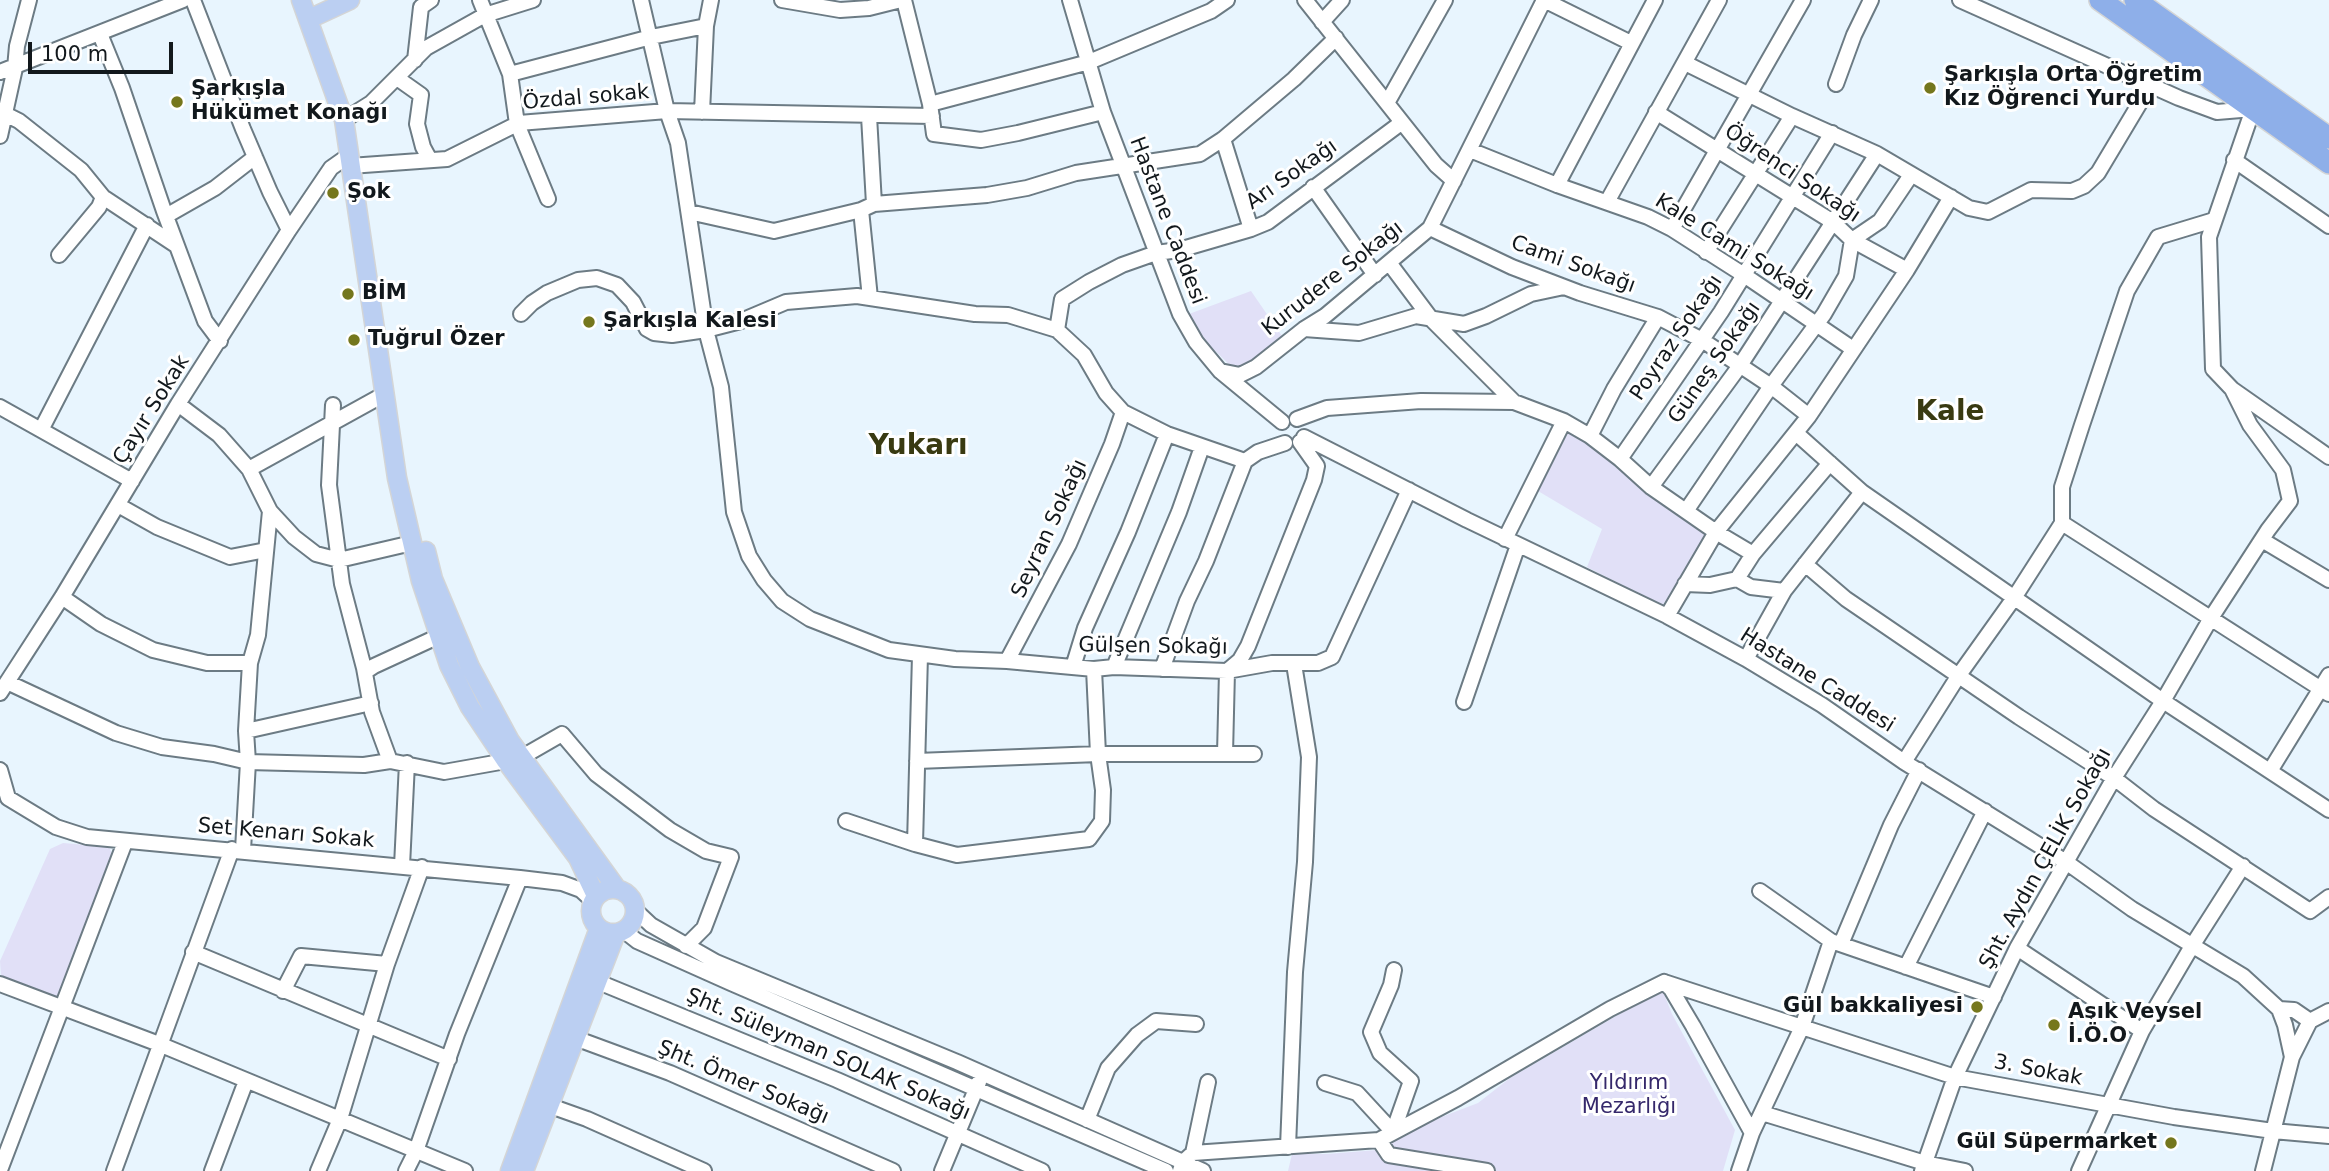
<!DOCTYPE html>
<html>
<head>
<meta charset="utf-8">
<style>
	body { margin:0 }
	#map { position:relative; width:2329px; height:1171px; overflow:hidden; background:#e8f5fe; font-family:"DejaVu Sans",sans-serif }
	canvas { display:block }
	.scale { position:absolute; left:28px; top:42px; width:145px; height:32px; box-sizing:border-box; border:4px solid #12181c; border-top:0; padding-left:9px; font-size:21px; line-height:24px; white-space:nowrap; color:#12181c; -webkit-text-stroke:5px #fff; paint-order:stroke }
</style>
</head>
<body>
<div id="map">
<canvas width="2329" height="1171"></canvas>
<div class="scale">100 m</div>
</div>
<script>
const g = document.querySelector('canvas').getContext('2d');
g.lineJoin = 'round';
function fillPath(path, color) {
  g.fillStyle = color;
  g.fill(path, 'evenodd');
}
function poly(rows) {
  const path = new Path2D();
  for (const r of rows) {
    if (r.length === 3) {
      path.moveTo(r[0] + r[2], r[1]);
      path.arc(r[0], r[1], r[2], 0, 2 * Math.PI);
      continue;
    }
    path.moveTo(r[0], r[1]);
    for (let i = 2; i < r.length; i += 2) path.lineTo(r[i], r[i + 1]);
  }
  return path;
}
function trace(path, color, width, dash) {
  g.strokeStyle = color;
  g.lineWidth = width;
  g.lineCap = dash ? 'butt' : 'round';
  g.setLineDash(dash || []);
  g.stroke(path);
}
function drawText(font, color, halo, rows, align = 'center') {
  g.font = font + ' "DejaVu Sans",sans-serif';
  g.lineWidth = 6;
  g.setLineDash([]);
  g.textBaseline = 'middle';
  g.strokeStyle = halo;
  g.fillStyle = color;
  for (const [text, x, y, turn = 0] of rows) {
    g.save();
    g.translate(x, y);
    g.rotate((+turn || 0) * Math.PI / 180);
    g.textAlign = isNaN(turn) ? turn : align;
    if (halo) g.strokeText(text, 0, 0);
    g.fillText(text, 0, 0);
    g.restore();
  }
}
fillPath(poly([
	[1251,291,1282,336,1240,375,1201,337,1189,314],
	[1568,433,1581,437,1614,458,1634,482,1707,535,1662,606,1587,567,1602,529,1538,491],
	[63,843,109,847,114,858,61,995,55,998,1,976,0,961,50,849],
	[1662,989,1672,1014,1735,1130,1723,1171,1288,1171,1292,1154,1327,1154,1377,1150,1423,1124,1478,1103,1510,1078]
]), '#e1e0f7');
const minor = poly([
	[193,0,243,129,270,192,289,230],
	[480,0,510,74,651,37,706,26,711,0],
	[641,0,667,111,678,143,706,330,721,387,734,512,749,556,764,580,782,601,810,619,889,650,955,659,1007,661,1094,669,1114,667,1227,671,1272,663,1318,663,1332,657,1409,490],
	[782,0,840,10,869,8,901,0],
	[904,0,930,104,934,134,981,140,1018,133,1103,112],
	[1070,0,1103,112,1180,314,1196,342,1220,371,1282,422],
	[1305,0,1436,165,1454,181],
	[1544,0,1631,43],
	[1960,0,2179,98,2217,112,2253,109,2209,237,2213,369,2232,389,2329,457],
	[1322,22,1342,0],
	[100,34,122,88,164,211,205,321,220,341],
	[415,60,421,7,431,0],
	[1685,63,1792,116,1877,154,1969,208,1988,212,2031,190,2072,191,2084,186,2098,173,2150,86],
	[0,72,183,0],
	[510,74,517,124,548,199],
	[397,78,421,95,417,124,423,147,430,160],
	[1836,84,1854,35,1871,0],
	[1387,103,1445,0],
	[930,104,1089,62,1211,11,1227,0],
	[702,112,706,26],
	[1656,112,1833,222,1852,240,1907,270],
	[5,114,19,121,81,170,103,197,177,246],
	[344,120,371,103,426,48,485,15,533,0],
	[0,136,15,68,17,46,29,0],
	[1223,139,1251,229],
	[1470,150,1557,185,1648,217,1672,229,1744,275,1853,349],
	[2234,160,2329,226],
	[350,166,447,159,519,123,667,111,932,116],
	[1557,185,1655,0],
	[1313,187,1375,275],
	[1607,202,1719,0],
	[874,204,987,195,1027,188,1076,173,1200,154,1223,139,1294,79,1336,38],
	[861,210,870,298],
	[689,212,774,231,861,210,874,204,869,116],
	[166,216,215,188,255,157],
	[1430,228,1512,267,1580,293,1658,317,1702,340,1771,386,1809,416],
	[1672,229,1803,0],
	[1706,252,1792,116],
	[59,255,99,207,103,197],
	[1390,264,1432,320,1514,402],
	[521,314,532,303,547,293,578,280,597,278,617,285,633,302,647,329,654,333,672,335,706,330,741,321,786,302,857,296,975,314,1008,315,1057,330,1084,355,1106,393,1123,412,1167,434,1245,461],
	[1304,329,1359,333,1416,316,1464,324,1486,316,1531,294,1564,287],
	[1057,330,1062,299,1089,282,1122,265,1156,253,1179,250,1251,229,1268,222,1401,123],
	[1220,371,1240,375,1256,367,1304,329,1325,316,1430,228,1544,0],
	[178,404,219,435,249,469,270,511,258,635,250,663,246,731,248,762,243,850],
	[333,405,329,485,342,584,364,668,372,712,390,761],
	[0,407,132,481],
	[1297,419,1327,408,1421,401,1514,402,1564,421,1590,436,1620,459,1651,487,1716,532,1753,554],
	[41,430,147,225],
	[1796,433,1862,492,2163,701,2329,810],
	[1590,436,1614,389,1658,317],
	[1304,437,1467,520,1667,616,1746,659,1822,705,1904,762,2066,862,2132,909,2243,976,2279,1009,2285,1025,2292,1057,2263,1171],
	[1620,459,1721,312,1832,133],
	[249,469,383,395],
	[1651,487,1739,367,1877,154],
	[118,505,157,527,230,557,266,550],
	[270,511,294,537,316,554,339,560,412,543],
	[1686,511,1771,386,1824,314,1846,276,1852,240,1880,221,1911,175],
	[2062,523,2329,694],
	[1505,539,1564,421],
	[2262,540,2329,580],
	[1805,564,1846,599,2019,717,2114,778,2154,809,2310,911,2329,897],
	[1737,579,1751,587,1784,591],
	[1685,584,1710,585,1737,579,1753,554,1830,463],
	[62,597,101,624,153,650,207,663,250,663],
	[1667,616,1716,532,1809,416,1907,270,1951,197],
	[1746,659,1784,591,1862,492],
	[1007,661,1069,544,1112,444,1123,412],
	[1073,667,1085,628,1128,532,1167,434],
	[1114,667,1179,512,1202,447],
	[1162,669,1187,601,1206,561,1245,461,1258,452,1285,443],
	[365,672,374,666,439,636],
	[7,682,116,733,162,747,214,754,248,762,364,765,390,761,444,772,506,761],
	[0,693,62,597,178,404,289,230,331,168,348,156],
	[1464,702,1518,545],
	[246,731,371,703],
	[1225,754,1227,671,1240,660,1248,646,1314,480,1317,466,1300,442],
	[522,757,562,734,596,774,670,830,706,851,731,857,704,928,686,946],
	[917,761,1098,754,1254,754],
	[1904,762,1959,675,2014,598,2062,523,2062,487,2082,425,2127,291,2158,237,2214,220],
	[0,770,8,798,56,827,87,837,520,878,562,883,581,890,593,901],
	[2270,771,2329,675],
	[846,821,915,844,920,655],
	[915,844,957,855,1089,839,1102,821,1103,790,1098,754,1094,669],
	[402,866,407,763],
	[1760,891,1831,941,1994,997],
	[635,910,651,925,716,962,957,1062,1203,1171],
	[623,930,637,941,731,983,1166,1171],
	[1841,944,1891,825,1919,770],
	[2017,948,2142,1031],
	[193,952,449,1059],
	[1906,967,1985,811],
	[596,981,837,1080,1042,1171],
	[1664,982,1955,1077,2174,1117,2273,1131,2329,1136],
	[0,984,159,1044,465,1171],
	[283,991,301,956,387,964],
	[2279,1009,2294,1010,2310,1021],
	[575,1038,670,1073,893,1171],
	[2292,1057,2310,1021,2329,1011],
	[1325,1083,1357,1093,1393,1132,1411,1081,1380,1053,1371,1032,1391,985,1394,970],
	[542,1103,587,1119,704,1171],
	[1762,1113,1925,1163,1965,1171],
	[1087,1120,1108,1068,1137,1035,1156,1021,1196,1024],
	[1379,1140,1389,1155,1487,1171],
	[1288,1147,1295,972,1305,862,1309,757,1294,664],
	[1193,1153,1208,1082],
	[0,1170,125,842],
	[114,1171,232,849],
	[212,1171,246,1081],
	[318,1171,340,1119,387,964,422,867],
	[406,1171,416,1151,457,1034,520,878],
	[942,1171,979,1082],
	[1180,1171,1183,1162,1193,1153,1379,1140,1458,1098,1610,1009,1664,982,1671,989,1693,1026,1752,1133],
	[1739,1171,1752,1133,1802,1027,1831,941],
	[1922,1171,1955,1077,2017,948,2114,778,2163,701,2211,618,2268,530,2290,501,2283,470,2250,425,2232,389],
	[2079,1171,2142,1031,2192,946,2243,866]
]);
const major = poly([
	[301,0,344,120,397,478,421,581,449,665,470,707,506,761,578,858,596,896],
	[309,19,350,0],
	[426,551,433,579,470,667,510,741,617,889],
	[613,911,22],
	[510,1171,599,928],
	[524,1171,616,933]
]);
const highway = poly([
	[2100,0,2329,163],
	[2135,0,2329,138]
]);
trace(minor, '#6c7b84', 18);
trace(major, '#d4d5d6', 21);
trace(highway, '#d4d5d6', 24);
trace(minor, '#fff', 14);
trace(major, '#bbcff2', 18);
trace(highway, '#8eafe9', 21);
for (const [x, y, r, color] of [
	[1930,88,7,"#75771d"],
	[177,102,7,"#75771d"],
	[333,193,7,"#75771d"],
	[348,294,7,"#75771d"],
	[589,322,7,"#75771d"],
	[354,340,7,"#75771d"],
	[1977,1007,7,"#75771d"],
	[2054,1025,7,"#75771d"],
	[2171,1143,7,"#75771d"]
]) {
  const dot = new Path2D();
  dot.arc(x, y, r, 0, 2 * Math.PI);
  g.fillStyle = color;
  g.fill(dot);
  trace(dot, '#fff', 2.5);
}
drawText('bold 21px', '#12181c', '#fff', [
	["Şarkışla Orta Öğretim",1944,76],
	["Kız Öğrenci Yurdu",1944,100],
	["Şarkışla",191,90],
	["Hükümet Konağı",191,114],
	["Şok",347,193],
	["BİM",362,294],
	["Şarkışla Kalesi",603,322],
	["Tuğrul Özer",368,340],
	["Gül bakkaliyesi",1963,1007,"right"],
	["Aşık Veysel",2068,1013],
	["İ.Ö.O",2068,1037],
	["Gül Süpermarket",2157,1143,"right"]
], 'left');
drawText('21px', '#12181c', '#fff', [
	["Özdal sokak",586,98,-5],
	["Öğrenci Sokağı",1792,174,34],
	["Arı Sokağı",1292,175,-35],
	["Hastane Caddesi",1167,221,69],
	["Kale Cami Sokağı",1734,248,32],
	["Cami Sokağı",1573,265,20],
	["Kurudere Sokağı",1333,279,-38],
	["Poyraz Sokağı",1677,338,-56],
	["Güneş Sokağı",1715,363,-55],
	["Çayır Sokak",152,410,-58],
	["Seyran Sokağı",1050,529,-65],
	["Gülşen Sokağı",1153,647,1],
	["Hastane Caddesi",1817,681,32],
	["Set Kenarı Sokak",286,834,5],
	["Şht. Aydın ÇELİK Sokağı",2046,859,-61],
	["Şht. Süleyman SOLAK Sokağı",828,1055,23],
	["3. Sokak",2038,1071,11],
	["Şht. Ömer Sokağı",743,1083,23]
]);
drawText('21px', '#35286b', '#fff', [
	["Yıldırım",1629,1084],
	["Mezarlığı",1629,1108]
]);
drawText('bold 28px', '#393a11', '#fff', [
	["Kale",1950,413],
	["Yukarı",918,447]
]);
</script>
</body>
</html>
